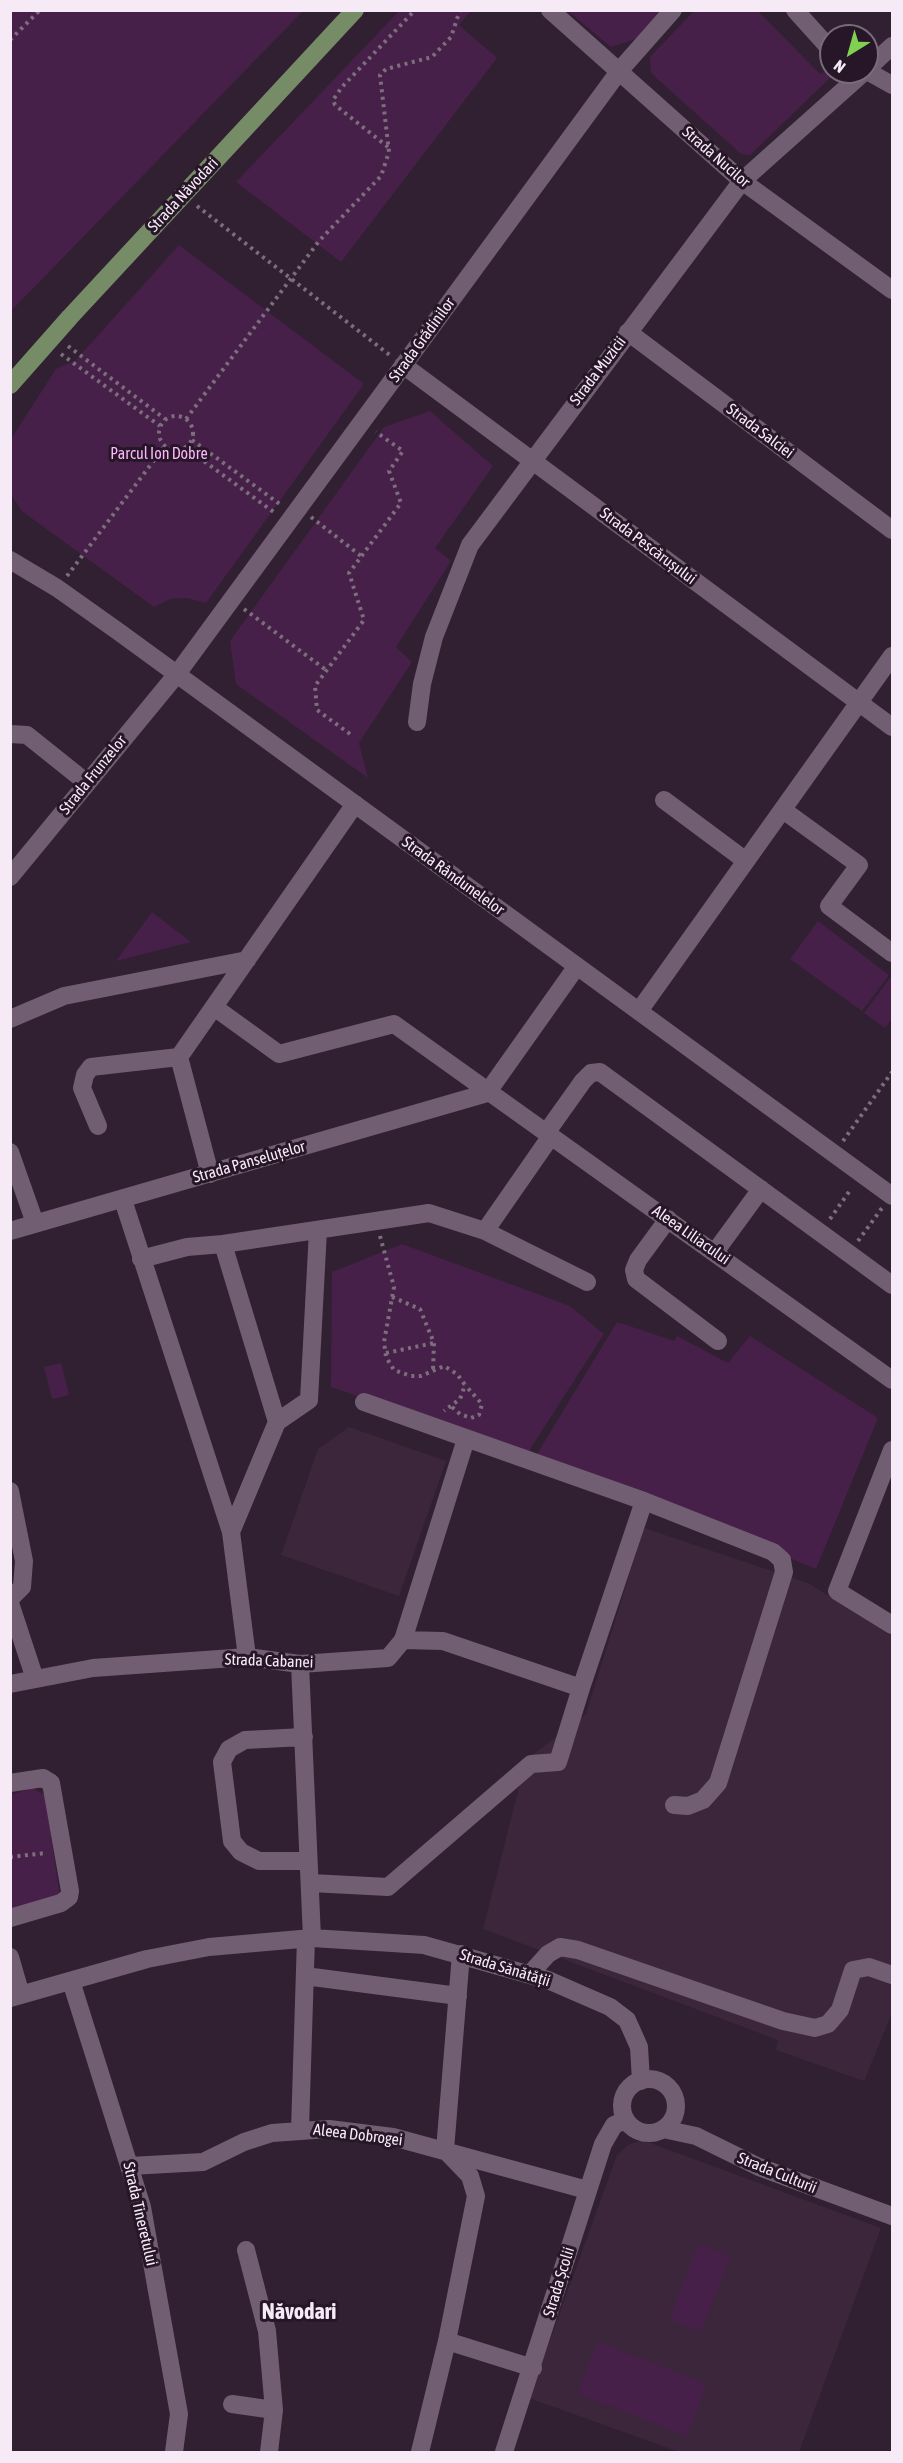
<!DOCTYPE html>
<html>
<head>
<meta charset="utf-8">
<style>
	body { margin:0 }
	#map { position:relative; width:903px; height:2463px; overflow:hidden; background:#302031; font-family:"Asap Condensed",sans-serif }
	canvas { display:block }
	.frame { position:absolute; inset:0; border:12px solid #f6eaf6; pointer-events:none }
	.north { position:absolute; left:819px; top:24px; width:60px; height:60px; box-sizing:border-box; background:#261627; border:2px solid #796b7a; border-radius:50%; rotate:217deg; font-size:16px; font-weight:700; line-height:24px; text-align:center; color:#f6eaf6 }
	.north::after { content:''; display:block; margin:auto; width:21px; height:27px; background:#80d051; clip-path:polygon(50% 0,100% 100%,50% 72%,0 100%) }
</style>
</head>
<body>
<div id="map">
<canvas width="903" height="2463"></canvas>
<div class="frame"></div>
<div class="north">N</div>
</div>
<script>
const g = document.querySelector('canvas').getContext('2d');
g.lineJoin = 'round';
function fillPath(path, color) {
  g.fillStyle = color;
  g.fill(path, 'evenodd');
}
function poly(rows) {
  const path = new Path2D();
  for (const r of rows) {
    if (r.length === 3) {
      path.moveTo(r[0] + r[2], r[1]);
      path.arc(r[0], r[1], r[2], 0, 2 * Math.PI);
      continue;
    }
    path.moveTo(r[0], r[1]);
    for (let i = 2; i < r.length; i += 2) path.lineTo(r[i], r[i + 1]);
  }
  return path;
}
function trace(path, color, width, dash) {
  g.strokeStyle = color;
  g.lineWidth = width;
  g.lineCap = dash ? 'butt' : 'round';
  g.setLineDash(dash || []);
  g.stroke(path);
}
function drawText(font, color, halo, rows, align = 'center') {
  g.font = font + ' "Asap Condensed",sans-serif';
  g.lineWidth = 6;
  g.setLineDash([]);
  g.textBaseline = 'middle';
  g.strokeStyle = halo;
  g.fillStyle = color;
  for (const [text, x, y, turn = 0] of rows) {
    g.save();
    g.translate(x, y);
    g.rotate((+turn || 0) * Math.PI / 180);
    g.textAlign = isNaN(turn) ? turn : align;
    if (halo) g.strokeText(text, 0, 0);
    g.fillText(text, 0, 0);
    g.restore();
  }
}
fillPath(poly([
	[349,1427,446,1461,399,1596,281,1555,318,1449],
	[644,1528,808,1583,892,1636,892,2013,864,2081,776,2050,778,2040,483,1929,526,1760,586,1714],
	[642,2140,881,2228,799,2452,679,2452,529,2398,617,2155,628,2145]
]), '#3c263c');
fillPath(poly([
	[11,10,303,11,11,311,10,11],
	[400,10,471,11,459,25,497,58,341,262,236,182],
	[568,11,664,11,636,39,611,47],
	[694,11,758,11,820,74,831,69,832,72,831,77,750,155,741,154,651,73,650,57],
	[179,245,364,384,206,603,187,598,170,599,154,607,23,512,11,495,11,439,56,369,76,360],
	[430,411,493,466,435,548,451,561,396,647,412,662,359,743,368,778,236,684,230,641,384,427],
	[152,912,191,942,116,961],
	[818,921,889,975,862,1011,790,959],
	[890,978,892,980,892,1019,885,1028,864,1013],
	[402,1244,570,1306,604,1334,527,1454,331,1387,332,1272],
	[617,1322,674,1341,677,1336,728,1363,750,1336,878,1418,816,1569,537,1454],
	[61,1363,69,1395,52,1399,44,1367],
	[32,1788,45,1795,59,1891,58,1897,11,1913,11,1795],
	[698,2244,730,2256,701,2332,669,2320],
	[598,2342,707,2384,687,2436,578,2394]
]), '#462048');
trace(poly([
	[10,40,40,10],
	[388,147,335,105,333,100,342,87,415,10],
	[197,206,391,356],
	[68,346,165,419],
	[61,354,160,426],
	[176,433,17],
	[186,419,319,241,381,176,389,152,380,75,386,69,432,57,451,37,460,10],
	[192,440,281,505],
	[186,448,275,513],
	[311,517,361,556],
	[67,576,164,447],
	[244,609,326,670],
	[350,734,317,710,315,686,364,620,349,573,401,503,389,471,403,451,376,432],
	[843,1141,892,1072],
	[830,1219,851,1189],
	[380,1236,394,1287,384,1342,386,1357,394,1370,411,1376,421,1376,444,1366,457,1374,465,1385,460,1399,444,1411],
	[858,1241,882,1208],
	[392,1297,420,1309,434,1343,433,1369],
	[386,1353,434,1343],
	[452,1407,460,1414,471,1418,479,1415,482,1404,465,1385],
	[10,1857,46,1853]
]), '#7c6e7d', 4, [3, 4.5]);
trace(poly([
	[550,10,742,181,892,290],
	[795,10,831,50],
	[867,69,892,46],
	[867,71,892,85],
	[628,332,892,530],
	[403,365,892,727],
	[10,560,57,588,119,632,892,1196],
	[417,722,422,684,434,637,470,545,742,181,864,72],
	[10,734,27,735,87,783],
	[664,800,746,861],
	[783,810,859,865,829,906,892,953],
	[10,877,177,674,620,70,673,10],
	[214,1007,279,1054,394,1024,892,1380],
	[639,1011,892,656],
	[10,1019,64,996,247,960],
	[179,1057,210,1174],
	[487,1093,577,966],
	[98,1126,82,1088,85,1075,91,1067,179,1057,355,804],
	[546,1133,583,1081,591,1073,600,1072,892,1285],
	[10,1152,35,1223],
	[123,1200,231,1532,247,1657],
	[668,1219,638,1260,634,1270,636,1279,718,1341],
	[10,1231,487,1093],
	[485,1231,551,1136],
	[223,1244,429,1213,485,1231,587,1282],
	[715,1252,761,1189],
	[141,1259,187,1247,223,1244,277,1422,231,1532],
	[364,1402,644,1501,773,1552,782,1560,784,1572,718,1783,703,1800,688,1806,674,1805],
	[277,1422,309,1400,318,1230],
	[892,1450,837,1591,892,1625],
	[10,1491,24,1561,22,1587,10,1599],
	[10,1603,35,1679],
	[403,1640,466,1439],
	[300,1664,312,1938],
	[10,1684,93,1668,247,1657,300,1664,388,1658,403,1640,443,1641,581,1688,558,1762,531,1764,388,1887,311,1883],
	[581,1688,644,1501],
	[304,1737,245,1740,229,1749,222,1762,232,1841,241,1852,259,1861,308,1861],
	[10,1783,43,1778,51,1783,70,1891,69,1897,61,1903,10,1918],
	[10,1957,21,1995],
	[530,1974,548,1954,560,1947,578,1950,783,2021,815,2028,828,2024,840,2010,853,1970,869,1967,892,1975],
	[305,1976,458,1996],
	[71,1981,142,2207,179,2414,174,2452],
	[10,1998,147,1959,209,1947,312,1938,424,1945,548,1980,610,2007,627,2020,639,2047,641,2081],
	[649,2106,27],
	[300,2129,306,1938],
	[663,2129,696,2136,759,2167,892,2216],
	[130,2166,203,2162,244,2142,272,2133,329,2129,393,2137,587,2190],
	[246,2250,267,2331,274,2410,269,2452],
	[447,2341,533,2368],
	[232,2404,274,2410],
	[420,2452,447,2341,476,2196,470,2176,445,2150,461,1954],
	[504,2452,603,2144,614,2125,626,2120]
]), '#725e72', 18);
trace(poly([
	[10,385,70,317,355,10]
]), '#768c67', 18);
drawText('16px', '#f6eaf6', '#261627', [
	["Strada Nucilor",716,157,41],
	["Strada Năvodari",183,195,-47],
	["Strada Grădinilor",422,340,-54],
	["Strada Muzicii",598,371,-53],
	["Strada Salciei",760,431,37],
	["Strada Pescărușului",648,546,37],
	["Strada Frunzelor",93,775,-51],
	["Strada Rândunelelor",453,876,36],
	["Strada Panseluțelor",249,1162,-16],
	["Aleea Liliacului",691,1235,35],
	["Strada Cabanei",269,1661,2],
	["Strada Sănătății",505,1968,17],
	["Aleea Dobrogei",358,2135,7],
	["Strada Culturii",777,2173,22],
	["Strada Tineretului",140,2214,77],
	["Strada Școlii",559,2282,-73]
]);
drawText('16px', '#fdb6fe', '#261627', [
	["Parcul Ion Dobre",159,454]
]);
drawText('bold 22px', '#f6eaf6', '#261627', [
	["Năvodari",299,2312]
]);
</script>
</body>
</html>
